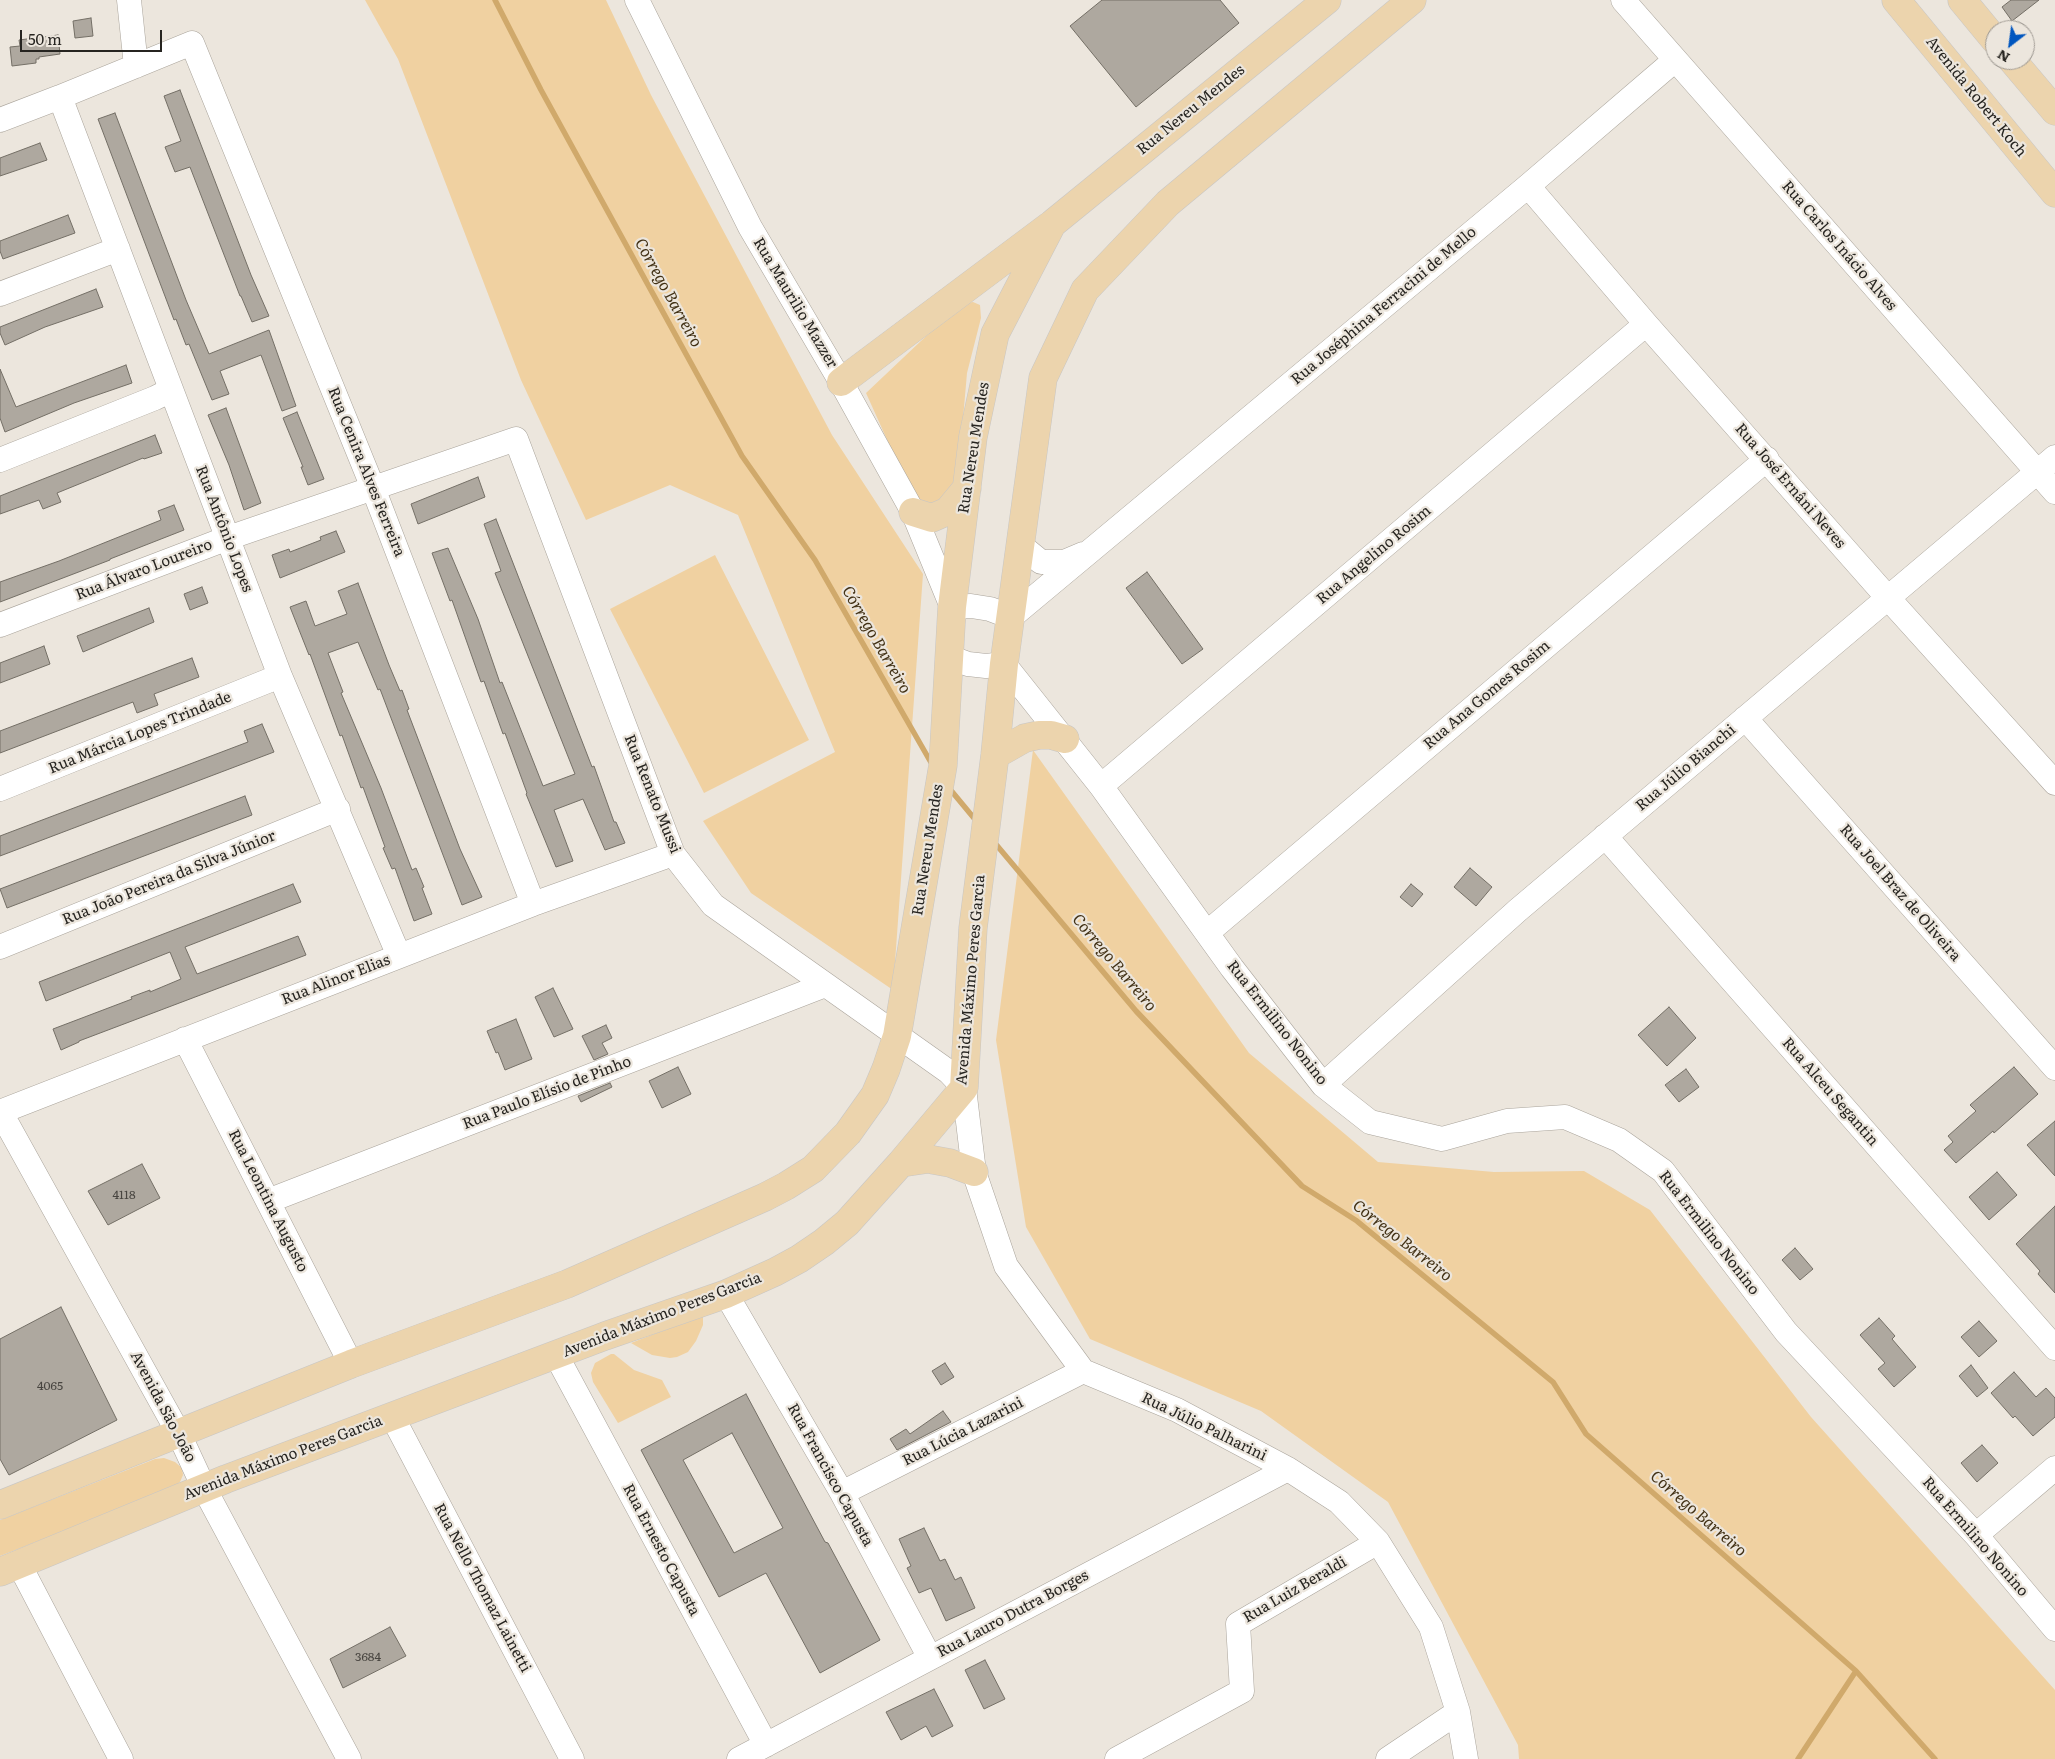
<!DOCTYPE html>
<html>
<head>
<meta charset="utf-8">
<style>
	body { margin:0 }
	#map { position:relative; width:2055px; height:1759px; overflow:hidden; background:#ece6dd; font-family:Literata,serif }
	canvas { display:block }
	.north { position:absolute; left:1985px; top:20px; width:50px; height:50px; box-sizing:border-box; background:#ece6dd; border:1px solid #9d9891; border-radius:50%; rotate:210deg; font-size:14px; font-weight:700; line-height:20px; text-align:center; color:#262420 }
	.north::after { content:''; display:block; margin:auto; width:18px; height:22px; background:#0056bf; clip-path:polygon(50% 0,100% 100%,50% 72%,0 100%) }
	.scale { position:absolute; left:20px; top:30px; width:142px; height:22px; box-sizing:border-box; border:2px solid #262420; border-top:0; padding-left:6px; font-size:15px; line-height:18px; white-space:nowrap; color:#262420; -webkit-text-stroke:4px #ece6dd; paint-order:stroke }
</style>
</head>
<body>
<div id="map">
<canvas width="2055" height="1759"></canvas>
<div class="north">N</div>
<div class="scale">50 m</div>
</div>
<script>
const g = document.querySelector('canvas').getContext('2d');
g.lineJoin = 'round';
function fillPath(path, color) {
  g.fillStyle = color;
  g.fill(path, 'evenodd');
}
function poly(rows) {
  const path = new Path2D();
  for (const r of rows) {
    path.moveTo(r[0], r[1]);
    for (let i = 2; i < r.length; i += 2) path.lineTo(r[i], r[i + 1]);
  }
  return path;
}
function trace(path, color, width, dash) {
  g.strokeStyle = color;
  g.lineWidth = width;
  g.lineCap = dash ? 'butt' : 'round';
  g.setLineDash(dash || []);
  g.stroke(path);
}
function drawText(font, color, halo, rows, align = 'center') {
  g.font = font + ' Literata,serif';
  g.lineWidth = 4.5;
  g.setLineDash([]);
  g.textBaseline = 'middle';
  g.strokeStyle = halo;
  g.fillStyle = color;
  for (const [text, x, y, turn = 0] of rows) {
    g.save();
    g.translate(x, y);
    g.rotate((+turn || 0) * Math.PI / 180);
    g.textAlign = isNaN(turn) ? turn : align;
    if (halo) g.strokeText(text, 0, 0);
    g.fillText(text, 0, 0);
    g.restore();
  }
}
fillPath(poly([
	[365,0,606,0,651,95,832,435,923,574,893,990,751,893,703,821,835,752,738,515,670,485,586,520,521,380,398,59],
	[973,302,980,305,981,318,967,373,958,476,953,496,924,509,889,444,866,393,960,304],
	[715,555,809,740,704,793,610,609],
	[1033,750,1249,1053,1378,1162,1494,1172,1584,1171,1650,1210,1811,1417,2055,1690,2055,1759,1519,1759,1518,1745,1388,1502,1261,1411,1090,1339,1026,1227,996,1040],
	[703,1315,703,1325,696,1341,688,1352,677,1357,670,1358,652,1355,631,1343],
	[611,1354,614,1354,634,1370,662,1380,671,1397,618,1423,593,1382,591,1373,595,1363],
	[164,1458,175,1462,182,1468,183,1475,180,1482,170,1490,0,1556,0,1520,155,1459]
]), '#f0d1a1');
trace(poly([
	[495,0,541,90,742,456,815,560,933,766],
	[949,788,978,823],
	[994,842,1136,1011,1302,1186,1357,1221,1553,1382,1586,1434,1856,1671,1935,1759],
	[1798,1759,1856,1671]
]), '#d0a96b', 5.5);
const building = poly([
	[1102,0,1220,0,1239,23,1136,107,1070,26,1102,0],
	[2011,0,2039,0,2012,21,2002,7,2011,0],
	[91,18,93,36,75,38,73,21,91,18],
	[58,35,60,54,39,57,39,59,36,59,36,63,12,66,10,47,20,46,19,40,58,35],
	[180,90,251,275,269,316,252,322,241,296,240,296,190,167,175,172,165,147,181,141,164,96,180,90],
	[115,113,186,300,209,354,269,330,296,406,282,411,261,355,220,371,229,394,212,400,189,344,186,345,176,319,174,320,98,119,115,113],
	[40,143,47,160,0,176,0,158,40,143],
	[68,215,75,233,3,259,0,251,0,241,68,215],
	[96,289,103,307,45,327,5,345,0,333,0,327,96,289],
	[126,365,132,383,74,403,5,432,0,418,0,369,16,407,126,365],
	[226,408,261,503,244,510,229,465,208,415,226,408],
	[297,412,324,479,308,485,301,467,303,467,283,418,297,412],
	[155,435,162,453,144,459,143,458,57,493,61,502,43,509,39,500,0,514,0,496,155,435],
	[478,477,485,497,418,524,411,504,478,477],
	[174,505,184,530,110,559,110,560,0,602,0,582,59,561,161,520,158,511,174,505],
	[496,519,592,767,594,766,614,822,616,822,625,843,605,850,583,799,554,810,573,861,556,867,526,794,527,793,505,733,503,734,484,681,481,682,452,600,450,601,432,553,448,548,478,619,500,683,502,682,543,786,575,774,495,573,501,571,484,524,496,519],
	[336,531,345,552,280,578,272,555,289,549,290,552,321,540,320,537,336,531],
	[1147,572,1203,649,1182,664,1126,588,1147,572],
	[358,583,389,665,400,691,402,690,409,709,407,710,460,849,482,897,462,905,380,689,378,690,358,642,328,653,343,692,341,693,381,788,412,870,416,868,424,887,422,888,432,914,414,921,395,868,392,869,383,848,385,847,363,787,361,788,342,735,340,736,310,654,309,655,290,607,306,601,315,626,347,614,338,591,358,583],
	[202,587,208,603,190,610,184,594,202,587],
	[149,608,154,622,83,652,77,636,149,608],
	[44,646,50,664,0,683,0,663,44,646],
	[192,658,199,677,154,694,158,705,137,713,133,702,0,753,0,731,192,658],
	[262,724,274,752,0,856,0,836,248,742,244,731,262,724],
	[245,796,252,815,7,908,0,889,245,796],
	[1470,868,1492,887,1476,906,1454,887,1470,868],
	[293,884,301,902,185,947,197,974,298,936,306,955,79,1041,79,1042,61,1050,53,1029,132,999,131,997,150,990,150,992,181,979,170,952,46,1001,39,982,293,884],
	[1411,884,1423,894,1412,907,1400,897,1411,884],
	[553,988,573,1029,554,1037,535,997,553,988],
	[1669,1007,1696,1038,1667,1066,1638,1035,1669,1007],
	[516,1019,532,1059,505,1070,498,1052,496,1053,487,1031,516,1019],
	[606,1025,612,1038,602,1043,608,1054,594,1060,582,1036,606,1025],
	[678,1067,691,1094,662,1108,649,1081,678,1067],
	[2014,1067,2038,1094,1994,1133,1993,1131,1956,1163,1944,1150,1953,1142,1948,1136,1976,1111,1970,1105,2014,1067],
	[1686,1069,1699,1087,1679,1102,1665,1085,1686,1069],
	[610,1083,612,1087,581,1102,578,1096,610,1083],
	[2055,1121,2055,1176,2027,1145,2055,1121],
	[142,1164,160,1198,108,1225,88,1191,142,1164],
	[1997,1172,2017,1195,1989,1220,1969,1197,1997,1172],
	[2055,1206,2055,1293,2038,1274,2040,1271,2016,1244,2055,1206],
	[1795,1248,1813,1269,1800,1280,1782,1260,1795,1248],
	[61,1307,117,1420,9,1475,0,1459,0,1339,61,1307],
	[1879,1318,1895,1336,1892,1339,1916,1367,1894,1387,1878,1369,1885,1363,1860,1335,1879,1318],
	[1979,1321,1997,1341,1979,1357,1961,1337,1979,1321],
	[945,1363,954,1377,941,1385,932,1371,945,1363],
	[1971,1365,1988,1388,1977,1397,1959,1376,1971,1365],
	[2014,1372,2036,1397,2046,1388,2055,1398,2055,1417,2033,1436,2015,1416,2013,1418,1991,1393,2014,1372],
	[746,1394,825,1542,828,1543,880,1640,820,1673,766,1573,719,1597,641,1450,746,1394],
	[732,1433,783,1528,734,1553,683,1460,732,1433],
	[943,1411,951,1422,897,1450,890,1439,906,1429,910,1434,943,1411],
	[1982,1445,1998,1463,1977,1482,1961,1463,1982,1445],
	[924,1528,940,1561,945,1559,955,1580,961,1577,975,1608,946,1621,931,1588,919,1593,907,1568,911,1566,899,1539,924,1528],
	[390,1627,406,1656,343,1688,330,1659,390,1627],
	[985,1660,1005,1699,984,1709,965,1670,985,1660],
	[934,1689,953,1726,932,1737,926,1726,901,1740,886,1712,934,1689]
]);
fillPath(building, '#aea89f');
trace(building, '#746f66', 1);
const minor = poly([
	[129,0,136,66],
	[637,0,750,227,841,382,913,512,952,607,971,606,990,609,1011,617,1528,186,1675,60],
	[1623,0,2055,492],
	[60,97,280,676,399,956],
	[0,120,60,97,192,43,373,488,533,904],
	[1528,186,1646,324,1888,598,2055,783],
	[0,294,118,249],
	[0,460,155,398,171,390],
	[1019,544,1041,562,1064,562,1083,554],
	[0,625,228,538,516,439,673,854,713,905,925,1055,949,1072,964,1088,974,1172,1006,1266,1083,1371,1177,1410,1288,1469,1339,1502,1378,1542,1431,1627,1458,1712,1466,1759],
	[949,657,968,664,986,666,1004,664,1101,786,1232,968,1323,1085,1370,1122,1442,1139,1507,1121,1565,1117,1619,1140,1663,1171,1786,1332,1976,1535,2055,1629],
	[1745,718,2055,1068],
	[1101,786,1646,324],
	[0,789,280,676],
	[1605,836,2055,1348],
	[1208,932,1767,459],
	[0,947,338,809],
	[185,1039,351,1364],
	[1323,1085,1518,910,2055,457],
	[0,1111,179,1434,204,1488,349,1759],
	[0,1112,533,904,673,854],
	[268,1201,825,985],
	[726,1294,842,1493,930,1658],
	[556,1355,766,1745],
	[392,1416,572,1759],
	[842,1493,1083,1371],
	[1976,1535,2055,1468],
	[19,1564,121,1759],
	[739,1759,1288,1469],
	[1117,1759,1242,1691,1238,1624,1378,1542],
	[1388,1759,1458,1712]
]);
const major = poly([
	[1896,0,2055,193],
	[1962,0,1995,40],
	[2012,60,2055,111],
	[841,382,1052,224,1327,0],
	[913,512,932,518,948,511,967,488],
	[995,755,1025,738,1039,735,1051,735,1065,739],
	[901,1163,928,1159,950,1163,974,1172],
	[0,1505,351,1364,567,1284,765,1197,786,1186,813,1169,848,1133,875,1095,886,1069,897,1036,943,765,952,607,973,437,995,334,1052,224],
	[0,1572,226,1479,605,1336,726,1294,775,1272,799,1259,824,1242,847,1223,901,1163,964,1088,973,928,995,755,1004,664,1043,378,1085,290,1168,203,1412,0]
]);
trace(minor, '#aaa49b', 25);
trace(major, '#c7c6c5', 29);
trace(minor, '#fff', 24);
trace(major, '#ecd4ad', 28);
drawText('12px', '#484540', null, [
	["4118",124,1195],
	["4065",50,1386],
	["3684",368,1657]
]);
drawText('15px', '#262420', '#ece6dd', [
	["Avenida Robert Koch",1976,97,51],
	["Rua Nereu Mendes",1191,110,-39],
	["Rua Carlos Inácio Alves",1839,246,49],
	["Rua Maurilio Mazzer",795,303,59],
	["Rua Joséphina Ferracini de Mello",1384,306,-40],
	["Rua Nereu Mendes",974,448,-81],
	["Rua Cenira Alves Ferreira",366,472,68],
	["Rua José Ernâni Neves",1790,486,49],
	["Rua Antônio Lopes",224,529,69],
	["Rua Angelino Rosim",1374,555,-40],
	["Rua Álvaro Loureiro",144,570,-21],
	["Rua Ana Gomes Rosim",1487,695,-40],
	["Rua Márcia Lopes Trindade",140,733,-22],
	["Rua Júlio Bianchi",1686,768,-40],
	["Rua Renato Mussi",652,794,68],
	["Rua Nereu Mendes",928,850,-81],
	["Rua João Pereira da Silva Júnior",169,878,-22],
	["Rua Joel Braz de Oliveira",1900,893,49],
	["Rua Alinor Elias",336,980,-21],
	["Avenida Máximo Peres Garcia",971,980,-85],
	["Rua Ermilino Nonino",1277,1023,52],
	["Rua Alceu Segantin",1830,1092,49],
	["Rua Paulo Elísio de Pinho",547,1093,-21],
	["Rua Leontina Augusto",268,1201,63],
	["Rua Ermilino Nonino",1709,1233,52],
	["Avenida Máximo Peres Garcia",662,1315,-21],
	["Avenida São João",163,1407,62],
	["Rua Júlio Palharini",1204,1427,26],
	["Rua Lúcia Lazarini",963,1432,-27],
	["Avenida Máximo Peres Garcia",283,1458,-21],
	["Rua Francisco Capusta",830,1475,61],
	["Rua Ermilino Nonino",1975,1537,49],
	["Rua Ernesto Capusta",661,1550,62],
	["Rua Nello Thomaz Lainetti",482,1588,62],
	["Rua Luiz Beraldi",1295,1590,-30],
	["Rua Lauro Dutra Borges",1013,1614,-28]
]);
drawText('italic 16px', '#423115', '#ece6dd', [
	["Córrego Barreiro",668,293,61],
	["Córrego Barreiro",876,640,60],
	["Córrego Barreiro",1114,963,50],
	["Córrego Barreiro",1402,1241,38],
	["Córrego Barreiro",1698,1514,41]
]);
</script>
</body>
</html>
